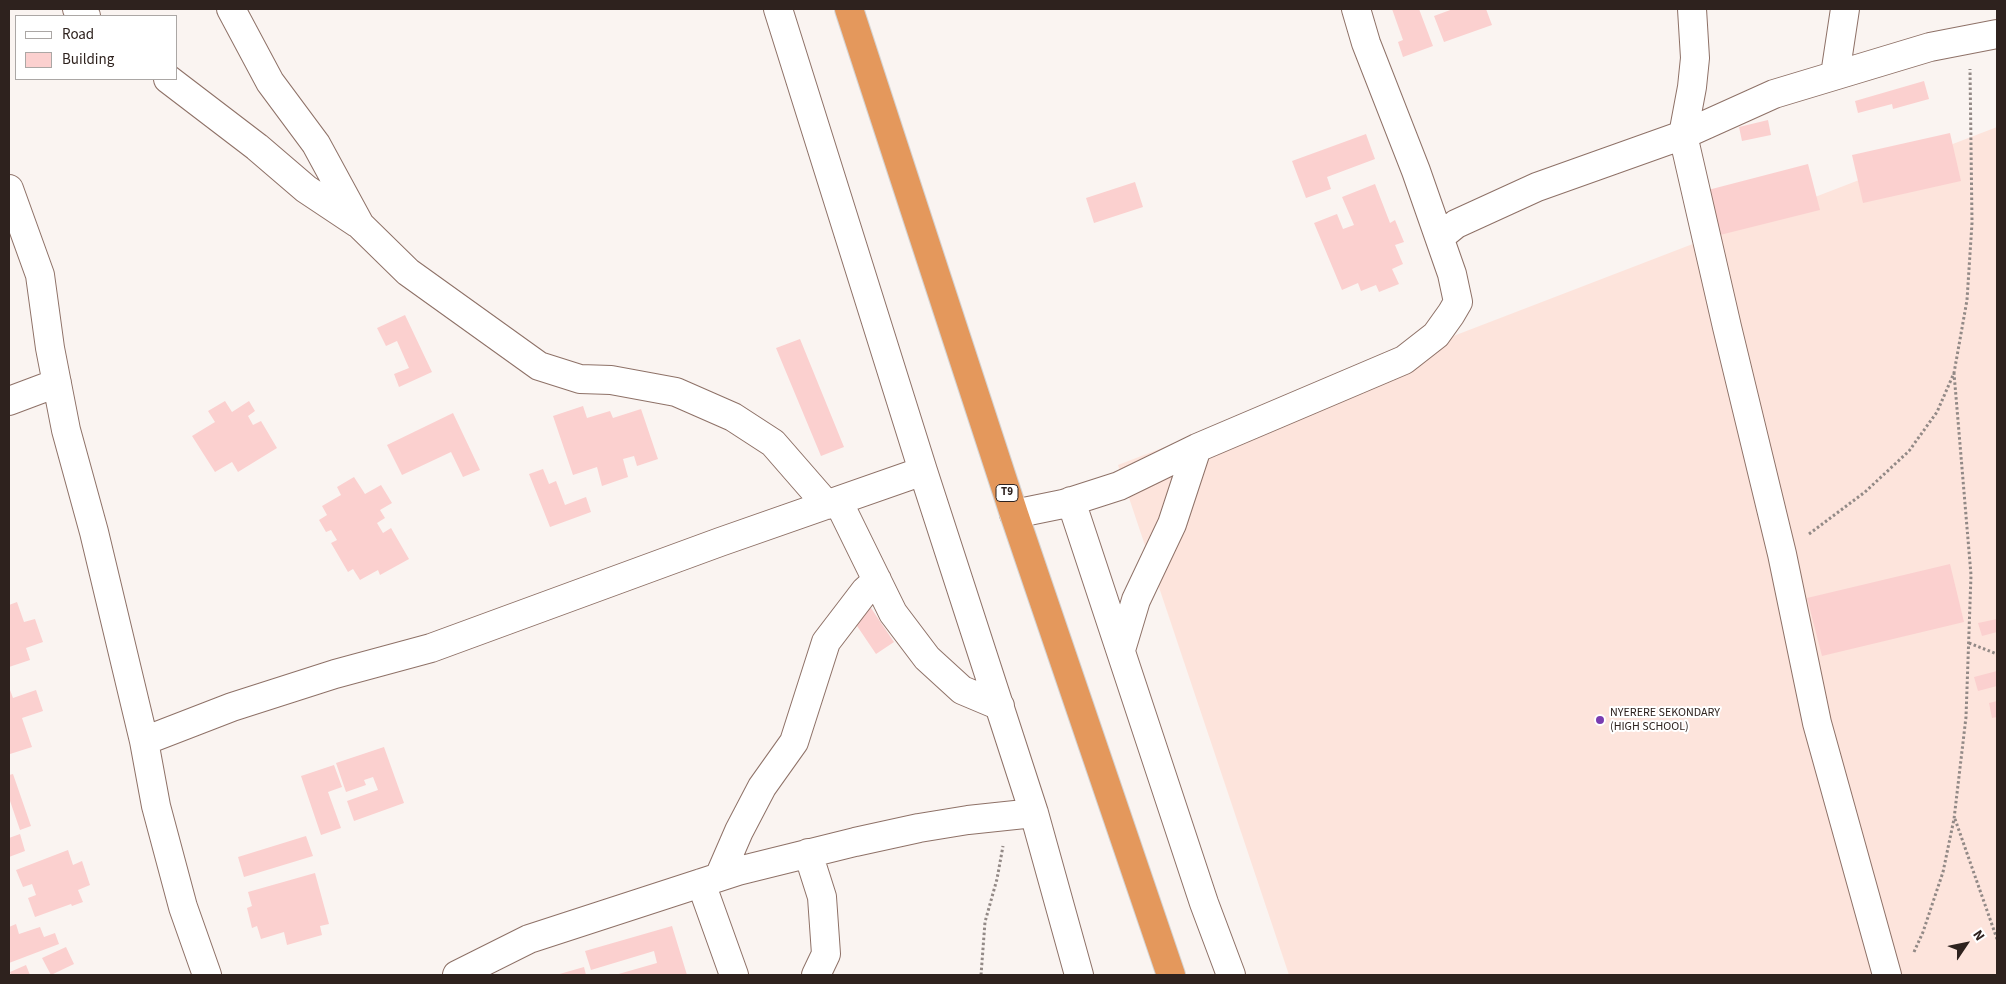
<!DOCTYPE html>
<html>
<head>
<meta charset="utf-8">
<style>
	body { margin:0 }
	#map { position:relative; width:2006px; height:984px; overflow:hidden; background:#faf4f1; font-family:"Source Sans 3",sans-serif }
	canvas { display:block }
	.frame { position:absolute; inset:0; border:10px solid #2e221e; pointer-events:none }
	.legend { position:absolute; left:15px; top:15px; width:162px; height:65px; box-sizing:border-box; background:#fff; border:1px solid #aba7a5; margin:0; padding:6px 9px; list-style:none; font-size:15px; color:#2e221e }
	.legend li { display:flex; align-items:center; gap:10px; height:25px }
	.legend b { width:25px; border:1px solid #aba7a5 }
	.north { position:absolute; left:1941px; top:919px; width:50px; height:50px; -webkit-text-stroke:4px #fff; paint-order:stroke; rotate:56deg; font-size:14px; font-weight:700; line-height:20px; text-align:center; color:#2e221e }
	.north::after { content:''; display:block; margin:auto; width:18px; height:22px; background:#2e221e; clip-path:polygon(50% 0,100% 100%,50% 72%,0 100%) }
</style>
</head>
<body>
<div id="map">
<canvas width="2006" height="984"></canvas>
<div class="frame"></div>
<ul class="legend">
<li><b style="height:6px;background:#fff"></b>Road</li>
<li><b style="height:14px;background:#fbd0cf"></b>Building</li>
</ul>
<div class="north">N</div>
</div>
<script>
const g = document.querySelector('canvas').getContext('2d');
g.lineJoin = 'round';
function fillPath(path, color) {
  g.fillStyle = color;
  g.fill(path, 'evenodd');
}
function poly(rows) {
  const path = new Path2D();
  for (const r of rows) {
    path.moveTo(r[0], r[1]);
    for (let i = 2; i < r.length; i += 2) path.lineTo(r[i], r[i + 1]);
  }
  return path;
}
function trace(path, color, width, dash) {
  g.strokeStyle = color;
  g.lineWidth = width;
  g.lineCap = dash ? 'butt' : 'round';
  g.setLineDash(dash || []);
  g.stroke(path);
}
function drawText(font, color, halo, rows, align = 'center') {
  g.font = font + ' "Source Sans 3",sans-serif';
  g.lineWidth = 4;
  g.setLineDash([]);
  g.textBaseline = 'middle';
  g.strokeStyle = halo;
  g.fillStyle = color;
  for (const [text, x, y, turn = 0] of rows) {
    g.save();
    g.translate(x, y);
    g.rotate((+turn || 0) * Math.PI / 180);
    g.textAlign = isNaN(turn) ? turn : align;
    if (halo) g.strokeText(text, 0, 0);
    g.fillText(text, 0, 0);
    g.restore();
  }
}
fillPath(poly([
	[1997,127,1997,975,1289,975,1118,465]
]), '#fde4dc');
fillPath(poly([
	[1392,9,1419,9,1433,46,1403,57,1398,42,1403,40],
	[1453,9,1486,9,1492,25,1444,42,1434,16],
	[1924,81,1929,99,1893,109,1892,104,1858,113,1855,101],
	[1768,120,1771,135,1742,141,1739,127],
	[1950,133,1961,181,1863,203,1852,155],
	[1366,134,1375,159,1327,177,1331,189,1306,198,1292,161],
	[1808,164,1820,210,1720,235,1708,190],
	[1135,182,1143,207,1094,223,1086,198],
	[1375,184,1390,223,1395,220,1404,242,1395,245,1403,264,1392,269,1399,284,1379,292,1376,285,1361,291,1358,283,1342,290,1314,223,1337,214,1343,229,1354,225,1342,197],
	[405,315,432,372,399,387,394,374,409,368,397,341,386,346,377,328],
	[800,339,844,447,821,456,776,348],
	[225,401,232,412,249,401,255,411,248,416,253,425,261,421,277,448,238,472,232,462,215,472,192,436,215,422,208,411],
	[583,406,587,418,610,411,613,418,641,409,658,459,637,466,634,456,623,459,628,477,602,486,597,467,573,475,553,416],
	[453,413,480,470,463,477,451,452,402,475,387,445],
	[543,469,549,484,556,481,565,505,586,497,591,512,550,527,529,474],
	[354,477,365,494,381,485,392,503,380,510,385,518,377,523,383,533,391,528,409,559,380,575,378,570,360,580,353,569,348,572,331,543,337,540,331,530,326,532,319,520,327,515,322,506,341,495,337,487],
	[1950,564,1964,622,1822,656,1807,598],
	[17,602,24,622,35,619,43,642,26,648,30,660,9,667,9,605],
	[871,608,894,642,876,654,853,620],
	[1997,619,1997,632,1982,636,1978,623],
	[1997,671,1997,686,1978,691,1974,677],
	[9,690,10,690,13,698,36,690,43,711,22,718,32,747,10,754],
	[1997,701,1997,717,1992,718,1989,703],
	[384,747,404,803,354,821,347,801,378,790,373,777,364,780,366,785,346,792,336,763],
	[334,765,342,787,328,792,341,828,321,835,301,776],
	[13,774,31,826,20,830,9,798,9,775],
	[20,834,25,851,9,857,9,838],
	[306,836,313,856,244,877,238,857],
	[68,850,73,865,82,861,90,885,78,890,83,902,72,906,71,904,35,917,28,898,36,895,32,884,23,887,16,870],
	[315,873,329,924,320,926,322,935,287,945,284,932,261,939,257,926,252,928,247,908,252,906,248,892],
	[16,924,19,934,40,927,44,937,55,933,59,944,9,963,9,927],
	[672,926,687,975,615,975,657,963,654,951,591,970,585,951],
	[66,947,74,964,51,975,42,958],
	[26,965,30,975,11,975,10,972],
	[584,967,586,975,556,975]
]), '#fbd0cf');
const minor = poly([
	[77,9,86,16],
	[231,9,270,82,316,144,360,225,408,272,539,366,580,379,611,380,676,392,733,417,773,443,827,505],
	[778,9,923,471,1034,813,1079,975],
	[1692,9,1695,58,1692,87,1683,135,1727,327,1782,554,1817,723,1887,975],
	[1835,75,1845,9],
	[168,79,257,147,306,189,357,223],
	[9,189,40,275,50,348,66,430,94,532,144,741,156,806,183,907,207,975],
	[1440,237,1456,224,1537,187,1683,135,1774,94,1930,47,1997,34],
	[9,401,57,383],
	[838,501,893,613,927,658,962,690,1000,706],
	[1071,501,1204,903,1231,975],
	[1014,514,1063,504,1119,486,1197,448,1404,360,1436,335,1451,314,1458,302,1452,274,1416,171,1366,43,1356,9],
	[1121,650,1136,600,1172,524,1197,448],
	[144,741,232,707,335,674,431,648,720,542,923,471],
	[808,853,822,897,826,954,816,975],
	[719,877,739,831,762,787,794,742,826,642,865,591,877,580],
	[701,883,734,975],
	[457,975,529,939,738,871,855,842,919,828,968,820,1034,813]
]);
const highway = poly([
	[849,9,1014,514,1171,975]
]);
trace(minor, '#8e7167', 30);
trace(highway, '#d5d3d2', 30);
trace(poly([
	[1809,534,1865,492,1909,451,1937,412,1954,373,1967,300,1972,223,1970,69],
	[1969,643,1997,654],
	[1955,819,1997,939],
	[1914,952,1923,932,1943,872,1954,819,1966,717,1971,575,1954,373],
	[981,975,985,922,997,879,1003,846]
]), '#928986', 3, [2.5, 2.5]);
trace(minor, '#fff', 28);
trace(highway, '#e4985c', 28);
for (const [x, y, r, color] of [
	[1600,720,5,"#793cb1"]
]) {
  const dot = new Path2D();
  dot.arc(x, y, r, 0, 2 * Math.PI);
  g.fillStyle = color;
  g.fill(dot);
  trace(dot, '#fff', 2);
}
for (const [x, y, w] of [
	[1007,493,22]
]) {
  const box = new Path2D();
  box.roundRect(x - w / 2, y - 8.5, w, 17, 4);
  g.fillStyle = '#fff';
  g.fill(box);
  trace(box, '#2e221e', 1);
}
drawText('bold 11px', '#2e221e', null, [
	["T9",1007,493]
]);
drawText('12px', '#2e221e', '#fff', [
	["NYERERE SEKONDARY",1610,713],
	["(HIGH SCHOOL)",1610,727]
], 'left');
</script>
</body>
</html>
